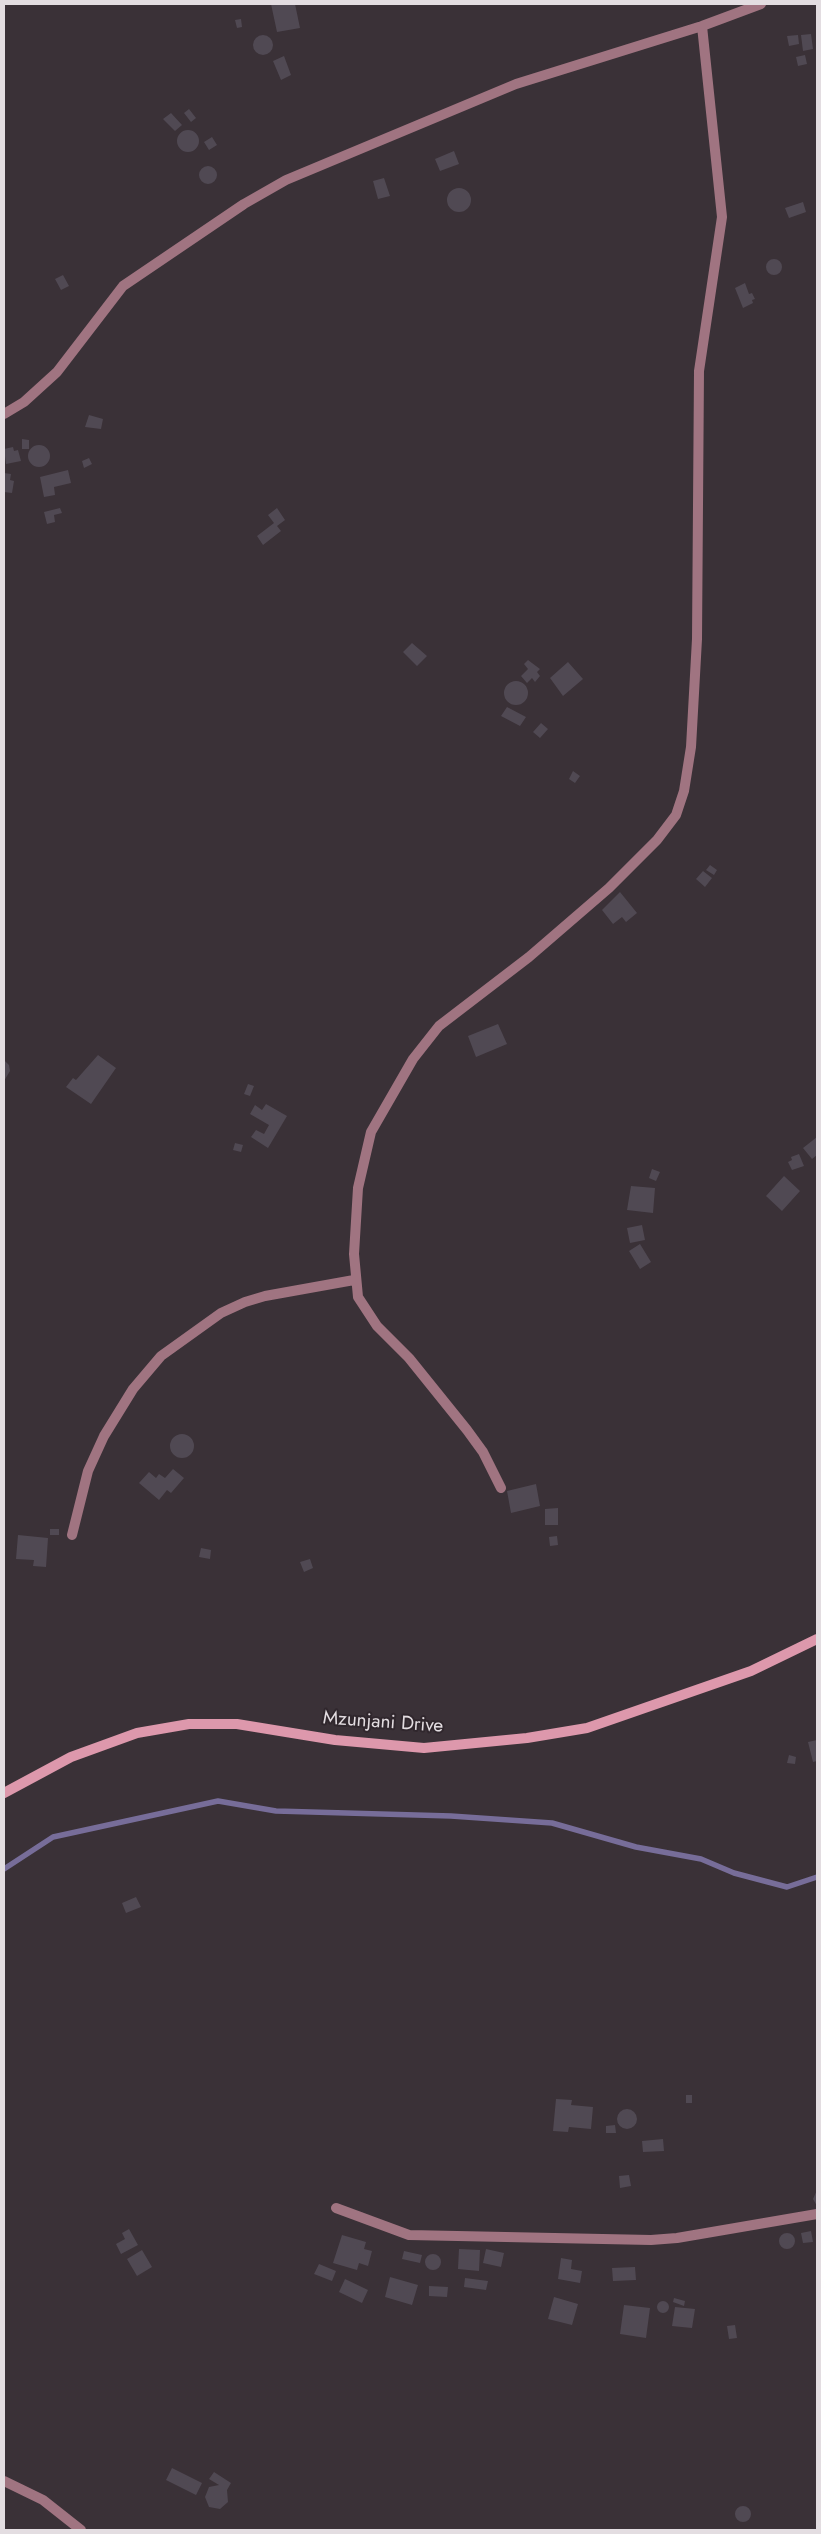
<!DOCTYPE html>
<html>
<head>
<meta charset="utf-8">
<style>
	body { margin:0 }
	#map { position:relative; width:821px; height:2534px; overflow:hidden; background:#3a3137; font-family:Jost,sans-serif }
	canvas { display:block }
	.frame { position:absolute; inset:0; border:5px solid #e3dde1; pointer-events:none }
</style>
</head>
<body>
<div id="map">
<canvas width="821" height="2534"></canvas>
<div class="frame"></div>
</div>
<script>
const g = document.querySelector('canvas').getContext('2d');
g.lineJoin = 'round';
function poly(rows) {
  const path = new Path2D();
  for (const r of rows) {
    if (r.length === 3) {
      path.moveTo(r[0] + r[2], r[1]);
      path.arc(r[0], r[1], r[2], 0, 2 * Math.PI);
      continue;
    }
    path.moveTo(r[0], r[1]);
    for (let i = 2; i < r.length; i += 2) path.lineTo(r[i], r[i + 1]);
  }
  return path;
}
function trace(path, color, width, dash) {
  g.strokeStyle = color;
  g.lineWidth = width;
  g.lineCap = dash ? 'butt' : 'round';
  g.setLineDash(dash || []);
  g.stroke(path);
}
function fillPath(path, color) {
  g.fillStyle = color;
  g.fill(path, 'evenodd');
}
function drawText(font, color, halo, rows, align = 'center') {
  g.font = font + ' Jost,sans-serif';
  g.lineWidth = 4;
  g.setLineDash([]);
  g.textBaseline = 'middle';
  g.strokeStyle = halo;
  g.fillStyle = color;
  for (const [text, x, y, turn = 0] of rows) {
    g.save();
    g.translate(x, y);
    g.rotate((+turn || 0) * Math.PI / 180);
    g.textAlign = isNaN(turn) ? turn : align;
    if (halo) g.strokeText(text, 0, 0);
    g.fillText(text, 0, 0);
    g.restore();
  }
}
trace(poly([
	[4,1869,53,1837,218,1801,276,1811,451,1816,552,1823,636,1847,701,1859,734,1873,787,1887,817,1877]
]), '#776d99', 5.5);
fillPath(poly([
	[271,4,295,4,300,28,277,32],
	[241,19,242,27,237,28,235,20],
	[811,34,813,49,803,51,801,35],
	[798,35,799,44,789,46,787,36],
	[263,45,10],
	[805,55,807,64,798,66,796,57],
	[284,56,291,75,281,80,273,61],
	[189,109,196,118,191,122,184,113],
	[171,113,182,125,175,131,163,119],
	[188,141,11],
	[212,137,217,145,209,150,204,142],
	[454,151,459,164,440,171,435,159],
	[208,175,9],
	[384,178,390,196,378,199,373,181],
	[459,200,12],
	[803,202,806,212,789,218,785,208],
	[774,267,8],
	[63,275,69,286,61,290,55,279],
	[745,283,749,294,752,293,755,299,752,300,753,303,743,308,735,288],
	[89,415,103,419,101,429,85,427],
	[22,439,29,440,29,449,22,449],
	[39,456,11],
	[13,447,14,451,18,450,21,461,6,464,4,449],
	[89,458,92,464,84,468,82,461],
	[68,470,71,483,54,487,55,495,44,497,40,477],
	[4,473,11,474,10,480,14,481,12,493,4,492],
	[60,508,62,513,54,515,55,522,47,524,44,512],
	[277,508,285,520,277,526,281,531,263,545,257,536,274,523,268,515],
	[412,643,427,656,417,666,403,652],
	[528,660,540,669,537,672,540,676,535,682,532,678,527,683,521,676,528,669,524,664],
	[568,662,583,679,563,696,550,678],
	[516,693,12],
	[507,707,526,717,520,726,501,716],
	[541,723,548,729,540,738,533,732],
	[573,771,580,776,575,783,569,779],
	[710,865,717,870,714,875,706,870],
	[703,871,712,878,705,887,696,879],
	[620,892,637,913,626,922,622,917,613,924,602,910],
	[498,1024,507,1044,476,1057,468,1036],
	[98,1055,116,1068,91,1104,66,1087,73,1078,76,1080],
	[4,1060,9,1065,10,1071,4,1081],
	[248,1084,254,1086,250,1096,244,1094],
	[266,1104,287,1116,268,1148,251,1137,256,1130,264,1134,269,1125,250,1114,255,1105,262,1110],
	[817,1137,817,1155,812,1159,803,1148],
	[235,1143,243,1145,241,1152,233,1150],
	[799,1154,804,1166,792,1170,788,1162,792,1160,791,1157],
	[652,1169,660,1172,656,1181,649,1178],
	[784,1176,800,1191,782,1211,766,1196],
	[631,1186,655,1188,653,1213,627,1210],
	[642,1225,645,1240,630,1243,627,1228],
	[640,1244,651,1262,640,1269,629,1251],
	[182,1446,12],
	[173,1469,184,1478,171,1493,167,1490,159,1500,139,1483,149,1472,156,1478,159,1474,165,1478],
	[536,1484,540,1506,511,1513,507,1491],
	[558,1508,558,1525,545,1525,545,1509],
	[50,1529,59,1529,59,1535,50,1535],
	[18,1535,48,1538,46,1567,33,1566,34,1560,16,1559],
	[557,1536,558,1545,550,1546,549,1537],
	[201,1548,211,1550,210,1559,199,1557],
	[310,1559,313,1568,304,1572,300,1562],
	[817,1740,817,1761,813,1762,808,1742],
	[789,1755,796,1757,795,1764,787,1763],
	[136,1897,141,1907,126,1913,122,1903],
	[686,2095,692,2095,692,2103,686,2103],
	[556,2099,572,2100,571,2105,593,2107,591,2129,569,2127,568,2132,553,2131],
	[627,2119,10],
	[615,2125,616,2133,606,2133,606,2126],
	[663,2139,664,2151,643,2152,642,2141],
	[629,2175,631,2186,620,2188,619,2176],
	[817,2190,817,2206,813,2199],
	[129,2229,138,2245,121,2254,116,2244,125,2239,122,2233],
	[811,2231,813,2242,803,2243,801,2233],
	[787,2241,8],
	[342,2235,366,2242,364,2249,372,2251,368,2266,359,2263,357,2270,333,2263],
	[459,2249,480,2250,479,2271,458,2269],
	[486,2249,504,2253,501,2267,483,2263],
	[142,2250,152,2267,137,2276,127,2259],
	[404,2251,422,2255,420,2263,402,2259],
	[433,2262,8],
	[561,2258,572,2260,571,2269,582,2271,580,2283,558,2279],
	[319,2264,336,2271,332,2281,314,2274],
	[635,2267,636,2280,613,2281,612,2268],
	[390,2277,418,2285,412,2305,385,2297],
	[465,2278,488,2281,486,2290,464,2287],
	[345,2279,368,2290,362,2303,339,2292],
	[429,2286,448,2287,447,2297,429,2296],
	[554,2297,578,2304,572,2325,548,2319],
	[674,2298,685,2301,684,2306,673,2302],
	[663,2307,6],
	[624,2305,650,2308,646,2338,620,2334],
	[675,2307,695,2309,692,2328,672,2326],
	[735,2325,737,2338,729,2339,727,2326],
	[172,2468,202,2483,196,2495,166,2480],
	[214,2472,231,2483,227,2490,228,2502,220,2509,209,2507,205,2497,209,2487,219,2485,209,2479],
	[743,2514,8]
]), '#504953');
trace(poly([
	[4,414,24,402,57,372,123,286,244,204,286,180,516,84,702,26,761,4],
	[501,1488,483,1452,467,1430,409,1358,377,1326,358,1297,354,1254,358,1188,371,1132,413,1059,439,1026,529,957,609,888,657,840,676,815,684,791,691,747,697,639,699,371,722,217,702,26],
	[72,1535,88,1471,104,1436,133,1389,161,1356,221,1313,245,1302,265,1296,354,1280],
	[336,2208,409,2235,651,2240,677,2238,817,2214],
	[4,2481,43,2500,81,2530]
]), '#a07481', 10);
trace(poly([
	[4,1793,71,1757,137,1733,189,1724,237,1724,335,1740,424,1748,527,1738,587,1728,751,1671,817,1639]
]), '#dd98ac', 10);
drawText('19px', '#e3dde1', '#30272d', [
	["Mzunjani Drive",383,1723,4]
]);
</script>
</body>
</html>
